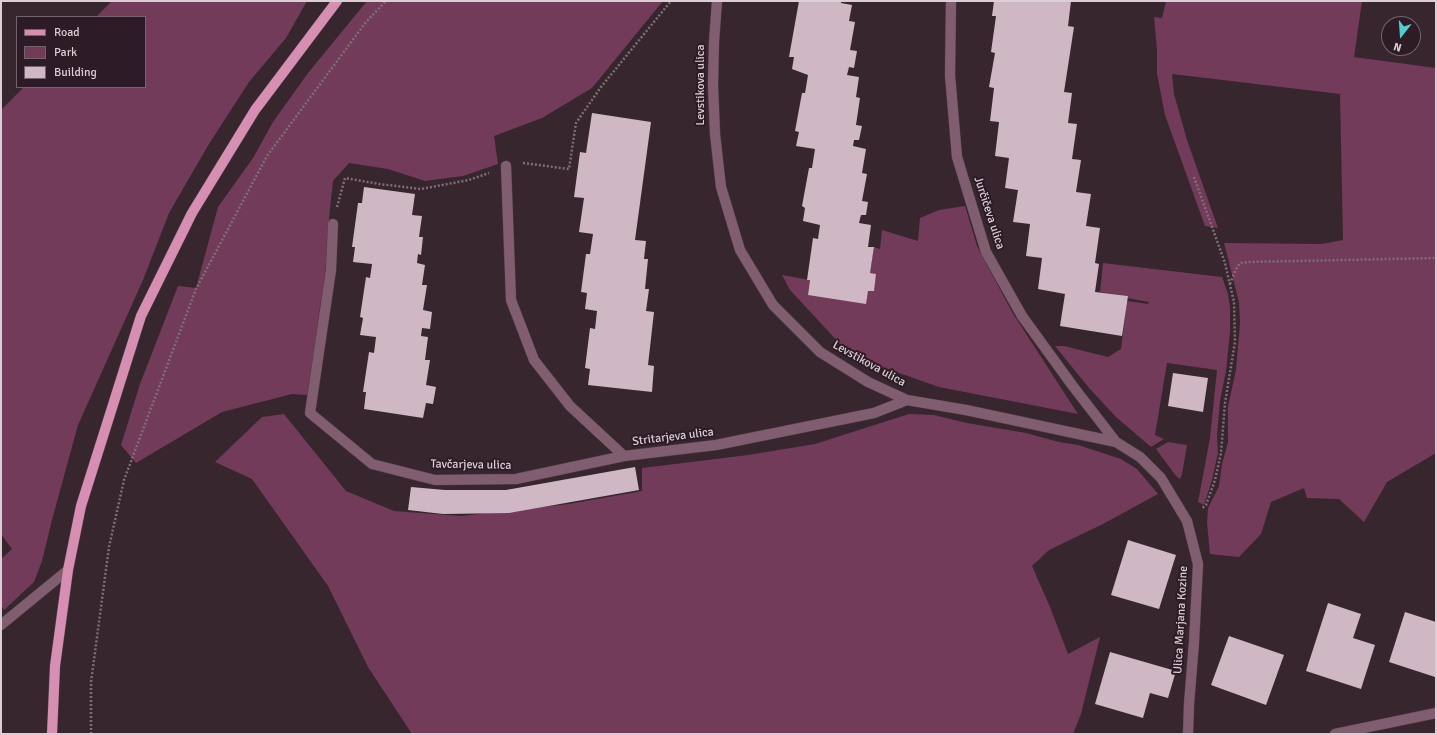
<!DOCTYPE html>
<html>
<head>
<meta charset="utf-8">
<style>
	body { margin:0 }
	#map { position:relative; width:1437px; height:735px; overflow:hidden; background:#37262e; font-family:Signika,sans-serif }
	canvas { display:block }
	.frame { position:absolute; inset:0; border:2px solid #dbcfd5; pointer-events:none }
	.legend { position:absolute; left:16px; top:16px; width:130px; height:72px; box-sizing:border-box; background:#2d1c25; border:1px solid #73646b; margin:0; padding:5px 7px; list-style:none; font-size:12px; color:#dbcfd5 }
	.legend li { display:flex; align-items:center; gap:8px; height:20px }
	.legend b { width:20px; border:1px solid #73646b }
	.north { position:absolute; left:1381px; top:16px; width:40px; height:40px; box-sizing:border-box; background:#2d1c25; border:1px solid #73646b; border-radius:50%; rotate:197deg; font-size:11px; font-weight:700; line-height:16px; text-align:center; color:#dbcfd5 }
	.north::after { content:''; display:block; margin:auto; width:14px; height:18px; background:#52ccd0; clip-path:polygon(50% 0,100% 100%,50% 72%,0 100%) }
</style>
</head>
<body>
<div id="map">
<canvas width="1437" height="735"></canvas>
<div class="frame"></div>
<ul class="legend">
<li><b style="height:5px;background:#d78eb3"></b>Road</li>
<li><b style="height:11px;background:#723b59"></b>Park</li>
<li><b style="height:11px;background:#cfb8c3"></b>Building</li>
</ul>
<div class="north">N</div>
</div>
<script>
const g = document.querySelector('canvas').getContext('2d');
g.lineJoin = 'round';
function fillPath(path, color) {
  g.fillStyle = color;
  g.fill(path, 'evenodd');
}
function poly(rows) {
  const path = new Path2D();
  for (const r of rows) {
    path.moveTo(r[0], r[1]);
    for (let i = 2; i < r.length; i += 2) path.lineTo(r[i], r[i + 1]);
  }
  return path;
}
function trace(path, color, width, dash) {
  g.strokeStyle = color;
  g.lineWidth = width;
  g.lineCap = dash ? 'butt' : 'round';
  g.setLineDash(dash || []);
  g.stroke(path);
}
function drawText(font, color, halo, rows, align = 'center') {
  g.font = font + ' Signika,sans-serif';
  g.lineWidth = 4;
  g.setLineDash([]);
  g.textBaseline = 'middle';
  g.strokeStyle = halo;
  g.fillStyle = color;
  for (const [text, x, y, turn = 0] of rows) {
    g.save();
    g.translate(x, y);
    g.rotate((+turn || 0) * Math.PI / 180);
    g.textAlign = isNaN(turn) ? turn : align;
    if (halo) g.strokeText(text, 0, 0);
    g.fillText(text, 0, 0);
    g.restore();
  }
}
fillPath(poly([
	[112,1,307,1,286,38,249,82,209,144,169,213,143,280,78,425,52,520,42,561,34,582,4,610,1,606,1,559,12,549,1,534,1,110,24,87,145,87,145,17,96,17],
	[367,1,663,1,592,88,542,118,494,136,498,164,463,176,425,181,388,169,349,163,333,181,329,218,325,280,320,306,314,361,308,395,292,394,222,412,136,463,121,445,140,384,178,286,196,288,218,207,253,158,273,122,308,73],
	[1166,1,1362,1,1354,57,1436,68,1436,453,1387,482,1364,522,1339,499,1307,498,1304,488,1271,502,1261,534,1239,557,1210,554,1207,523,1208,508,1219,486,1222,464,1228,442,1228,406,1236,370,1240,323,1239,302,1224,243,1322,244,1343,240,1340,94,1172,74,1174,94,1187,140,1218,228,1205,226,1165,115,1157,74,1157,50,1154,17,1162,18],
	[965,206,977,246,1012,312,1078,414,939,387,862,360,841,345,790,290,782,275,810,280,808,295,868,291,873,291,876,274,870,273,874,247,880,249,882,230,918,241,920,218,939,210],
	[1103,263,1222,277,1228,294,1230,307,1230,332,1226,371,1220,401,1217,435,1218,453,1212,480,1204,505,1198,502,1210,438,1217,370,1167,363,1155,435,1164,439,1151,447,1116,417,1089,388,1055,346,1064,346,1108,357,1121,349,1127,301,1148,304,1149,302,1127,298,1128,296,1100,292],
	[284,414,346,491,394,511,461,516,569,504,642,491,642,468,748,455,815,444,909,414,934,415,967,423,1026,433,1059,442,1078,445,1121,459,1137,469,1158,494,1103,524,1049,550,1032,566,1050,607,1068,654,1100,637,1081,714,1073,734,412,734,368,667,328,586,252,479,215,462,262,417],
	[1168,442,1187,445,1182,474,1180,479,1176,476,1156,449]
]), '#723b59');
fillPath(poly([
	[799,1,841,1,841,3,852,5,849,21,855,22,850,50,857,51,854,68,849,67,847,75,859,77,856,97,860,98,856,125,862,126,859,140,854,140,853,146,866,149,862,173,867,174,862,201,868,202,866,215,861,215,859,223,871,225,868,247,874,247,870,273,876,274,874,291,868,291,866,304,808,295,810,280,807,280,813,238,818,239,820,225,803,221,805,208,802,206,809,168,812,168,815,149,796,146,799,132,795,131,802,93,805,93,808,75,792,69,794,57,789,57],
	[994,1,1071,1,1068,26,1074,27,1064,92,1072,93,1068,123,1077,124,1072,159,1081,160,1076,192,1091,194,1086,226,1100,228,1095,263,1099,264,1095,292,1128,296,1122,336,1060,326,1065,294,1038,289,1042,258,1026,256,1030,224,1013,222,1018,190,1005,188,1009,158,995,156,999,122,990,121,994,88,989,87,995,53,991,52,996,16,992,16],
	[592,113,651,122,635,240,646,241,644,259,648,259,645,289,649,289,646,311,654,312,648,365,654,366,652,392,588,385,590,369,585,368,590,328,595,329,597,311,585,309,587,293,581,292,586,254,590,254,593,234,579,232,584,198,574,197,580,152,586,153],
	[364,187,415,194,412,215,422,216,419,237,423,237,421,255,418,254,417,263,425,265,422,285,427,285,423,310,432,312,430,329,422,328,421,336,428,337,425,360,430,360,426,385,436,387,433,404,426,403,423,418,364,409,366,392,363,392,369,352,374,353,376,337,360,335,363,318,360,317,366,277,370,278,372,264,353,262,355,247,352,247,358,203,362,203],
	[1173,373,1208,378,1203,412,1168,406],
	[635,467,639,490,509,513,443,514,408,510,411,487,445,490,506,490],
	[1128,540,1176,555,1159,609,1111,595],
	[1328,603,1361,614,1353,638,1375,645,1361,689,1306,671],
	[1405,612,1436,622,1435,677,1389,662],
	[1229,636,1284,655,1266,705,1211,685],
	[1110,652,1176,671,1168,698,1150,693,1143,718,1095,704]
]), '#cfb8c3');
const minor = poly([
	[717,1,714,42,713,85,715,134,721,187,740,250,773,305,820,352,868,382,907,400,966,410,1116,442,1140,457,1161,478,1187,521,1198,564,1194,642,1189,704,1188,734],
	[951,1,950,75,957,157,986,252,1022,316,1072,385,1116,442],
	[506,166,511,300,534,360,570,406,624,456,716,445,874,413,907,400],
	[333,224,331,270,310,413,372,464,435,480,516,479,624,456],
	[1,625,68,570],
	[1335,734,1436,713]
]);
const major = poly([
	[52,734,55,666,68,570,81,506,141,316,192,213,255,110,337,1]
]);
trace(minor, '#514149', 11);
trace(major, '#514149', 11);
trace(poly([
	[523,163,569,169,576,123,601,87,671,1],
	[1194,177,1225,263,1234,302,1235,342,1225,403,1221,453,1215,480,1206,505,1201,509],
	[337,207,345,178,379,184,421,189,469,180,489,173],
	[1230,284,1236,269,1240,263,1249,262,1436,258],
	[91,734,91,682,109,547,124,480,196,289,267,156,366,22,386,1]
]), '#7e6f77', 2.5, [2, 2]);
trace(minor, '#815e6f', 10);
trace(major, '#d78eb3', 10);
drawText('12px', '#dbcfd5', '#2d1c25', [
	["Levstikova ulica",701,85,-90],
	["Jurčičeva ulica",989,213,72],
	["Levstikova ulica",869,364,29],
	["Stritarjeva ulica",673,437,-7],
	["Tavčarjeva ulica",471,465,1],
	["Ulica Marjana Kozine",1181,620,-87]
]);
</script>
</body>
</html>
